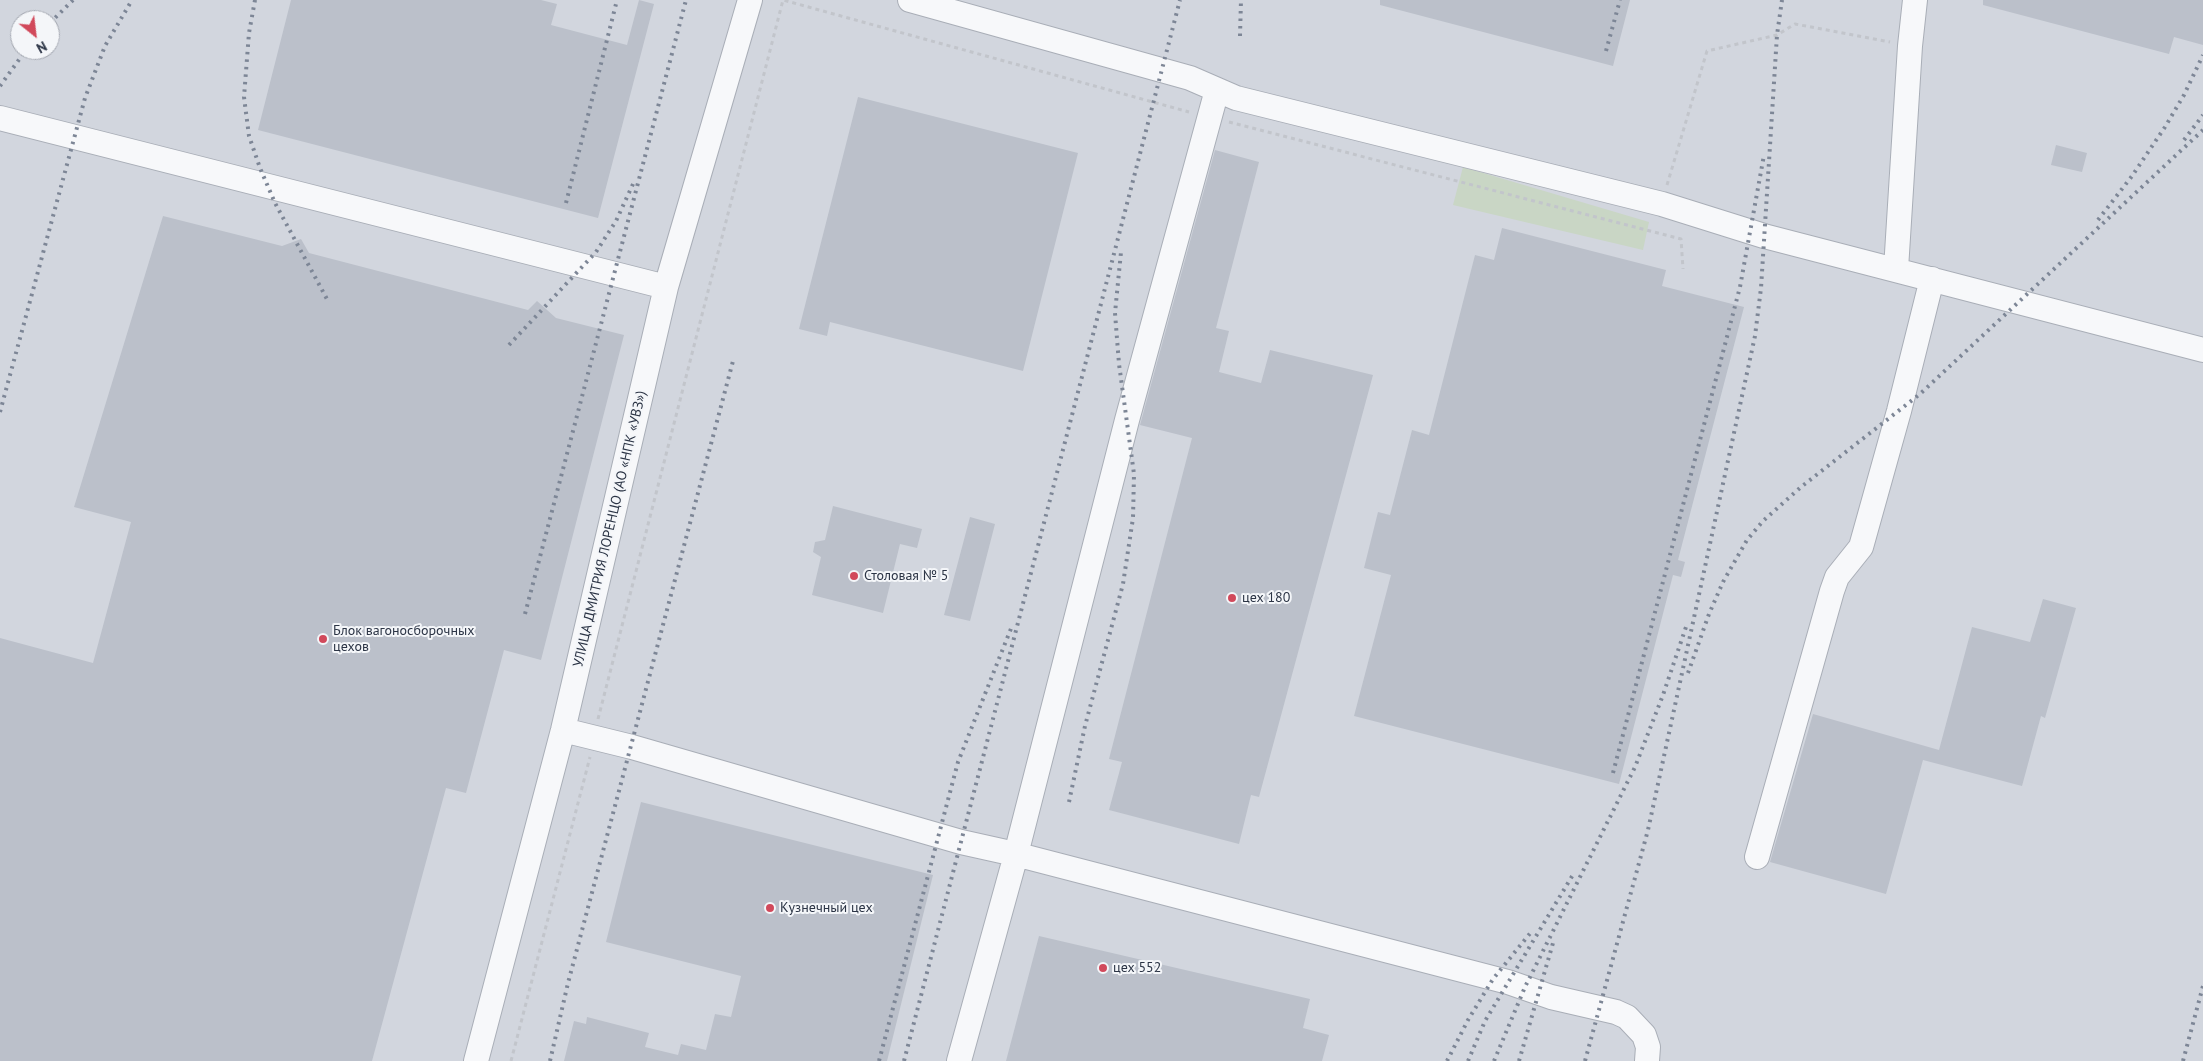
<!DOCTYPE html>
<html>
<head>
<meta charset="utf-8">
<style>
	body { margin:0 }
	#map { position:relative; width:2203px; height:1061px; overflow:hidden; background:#e4e7ec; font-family:"PT Sans",sans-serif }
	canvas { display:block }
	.north { position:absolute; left:10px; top:10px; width:50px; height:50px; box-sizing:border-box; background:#f4f6f9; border:1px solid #a4a8b1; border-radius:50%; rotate:151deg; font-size:14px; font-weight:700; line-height:20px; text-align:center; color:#2b3445 }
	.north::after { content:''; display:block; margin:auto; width:18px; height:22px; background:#d1495b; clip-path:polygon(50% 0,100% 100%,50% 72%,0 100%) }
</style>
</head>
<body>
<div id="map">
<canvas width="2203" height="1061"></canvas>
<div class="north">N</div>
</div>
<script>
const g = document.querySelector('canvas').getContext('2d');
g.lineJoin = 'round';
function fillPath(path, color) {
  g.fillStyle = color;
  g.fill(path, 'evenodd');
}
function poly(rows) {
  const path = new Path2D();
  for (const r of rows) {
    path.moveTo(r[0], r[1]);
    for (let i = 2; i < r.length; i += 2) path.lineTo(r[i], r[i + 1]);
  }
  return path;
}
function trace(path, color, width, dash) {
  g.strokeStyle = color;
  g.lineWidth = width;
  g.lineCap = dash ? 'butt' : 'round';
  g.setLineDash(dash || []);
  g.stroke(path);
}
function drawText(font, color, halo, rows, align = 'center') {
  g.font = font + ' "PT Sans",sans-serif';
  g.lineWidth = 4;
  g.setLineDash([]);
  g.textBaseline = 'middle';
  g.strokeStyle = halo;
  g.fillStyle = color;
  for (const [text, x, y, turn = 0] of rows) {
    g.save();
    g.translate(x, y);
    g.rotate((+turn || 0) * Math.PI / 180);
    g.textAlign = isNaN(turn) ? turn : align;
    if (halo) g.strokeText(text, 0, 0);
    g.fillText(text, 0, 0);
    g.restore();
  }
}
fillPath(poly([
	[0,0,2203,0,2203,1061,0,1061],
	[20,20,50,20,50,50,20,50]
]), '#d2d6de');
fillPath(poly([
	[1463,167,1649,222,1643,250,1453,205]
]), '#c9d6c5');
fillPath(poly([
	[291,0,541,0,557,4,551,25,627,45,639,0,654,4,598,218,258,130],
	[1380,0,1630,0,1613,66,1380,5],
	[1983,0,2203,0,2203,45,2174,37,2169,54,1983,5],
	[858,97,1078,153,1023,371,830,322,827,336,799,329],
	[2056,145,2087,153,2082,172,2051,165],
	[1215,150,1259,162,1216,328,1229,331,1219,372,1261,383,1270,350,1373,375,1259,797,1251,795,1239,844,1109,810,1122,762,1109,759,1192,438,1140,425],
	[163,216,282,246,301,239,309,253,528,310,537,301,556,318,624,335,541,660,504,650,466,793,446,788,372,1061,0,1061,0,638,93,663,131,522,74,507],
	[1502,228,1666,270,1662,286,1744,307,1678,560,1685,562,1681,577,1673,575,1619,784,1354,716,1391,575,1364,568,1378,512,1390,515,1412,430,1429,435,1475,255,1494,260],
	[833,506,922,529,917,548,900,544,883,613,812,595,821,557,813,552,815,542,825,540],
	[970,517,995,524,970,621,944,615],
	[2043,599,2076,608,2045,718,2041,716,2022,786,1923,760,1886,894,1770,862,1813,714,1939,750,1972,627,2030,642],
	[641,802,933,875,887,1061,564,1061,574,1021,586,1024,587,1017,649,1033,645,1047,678,1055,681,1044,706,1050,715,1014,731,1017,741,976,606,942],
	[1039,936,1310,999,1303,1028,1329,1035,1322,1061,1006,1061]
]), '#bbc0ca');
const minor = poly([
	[910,0,1190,78,1236,98,1662,204,1764,236,2203,350],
	[0,118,666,287],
	[1896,269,1910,46,1915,0],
	[563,730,632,747,961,842,1015,854,1508,982,1551,997,1616,1012,1627,1017,1644,1035,1648,1047,1647,1061],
	[1757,857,1832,591,1837,577,1861,547,1899,411,1932,279],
	[476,1061,563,730,666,287,750,0],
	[959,1061,1014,862,1127,420,1217,90]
]);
trace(minor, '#a9aeb7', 26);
trace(poly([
	[1229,122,1681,239,1683,269],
	[1667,185,1707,51,1777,35,1795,24,1890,42],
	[598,719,783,0,1189,112],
	[511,1061,590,757]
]), '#c2c5cb', 3, [4, 4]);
trace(minor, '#f7f8fa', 24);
trace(poly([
	[255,0,249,33,244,97,249,136,260,168,275,203,328,301],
	[50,23,73,0],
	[1240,36,1241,0],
	[1606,51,1620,0],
	[0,86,26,50],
	[2184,140,2203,115],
	[566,203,617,0],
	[2098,220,2132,176,2165,127,2184,95,2203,55],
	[509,345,596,252,616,221,633,184],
	[0,412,85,98,105,46,132,0],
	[525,614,686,0],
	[1688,673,1709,614,1723,582,1747,540,1763,521,1801,487,1920,394,2203,130],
	[1613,773,1740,287,1764,155],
	[1069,802,1085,726,1123,584,1133,518,1134,474,1119,364,1115,313,1121,252],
	[550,1061,568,983,733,361],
	[879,1061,958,762,1012,626],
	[904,1061,1180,0],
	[1447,1061,1468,1020,1493,979,1532,931],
	[1468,1061,1485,1021,1574,873],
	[1494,1061,1525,987,1635,767,1663,695,1686,627],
	[1519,1061,1553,943],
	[1585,1061,1648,830,1755,336,1761,288,1777,35,1782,0],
	[2183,1061,2203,986]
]), '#7d8696', 4, [2.5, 5]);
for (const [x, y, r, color] of [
	[854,576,5,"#d1495b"],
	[1232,598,5,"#d1495b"],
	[323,639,5,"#d1495b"],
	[770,908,5,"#d1495b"],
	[1103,968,5,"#d1495b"]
]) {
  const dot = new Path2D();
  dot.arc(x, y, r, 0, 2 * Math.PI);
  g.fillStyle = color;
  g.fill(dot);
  trace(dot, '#f4f6f9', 2);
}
drawText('14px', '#2b3445', '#f4f6f9', [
	["УЛИЦА ДМИТРИЯ ЛОРЕНЦО (АО «НПК «УВЗ»)",610,529,-77]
]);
drawText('14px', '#2b3445', '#f4f6f9', [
	["Столовая № 5",864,576],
	["цех 180",1242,598],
	["Блок вагоносборочных",333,631],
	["цехов",333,647],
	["Кузнечный цех",780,908],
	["цех 552",1113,968]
], 'left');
</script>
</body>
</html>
